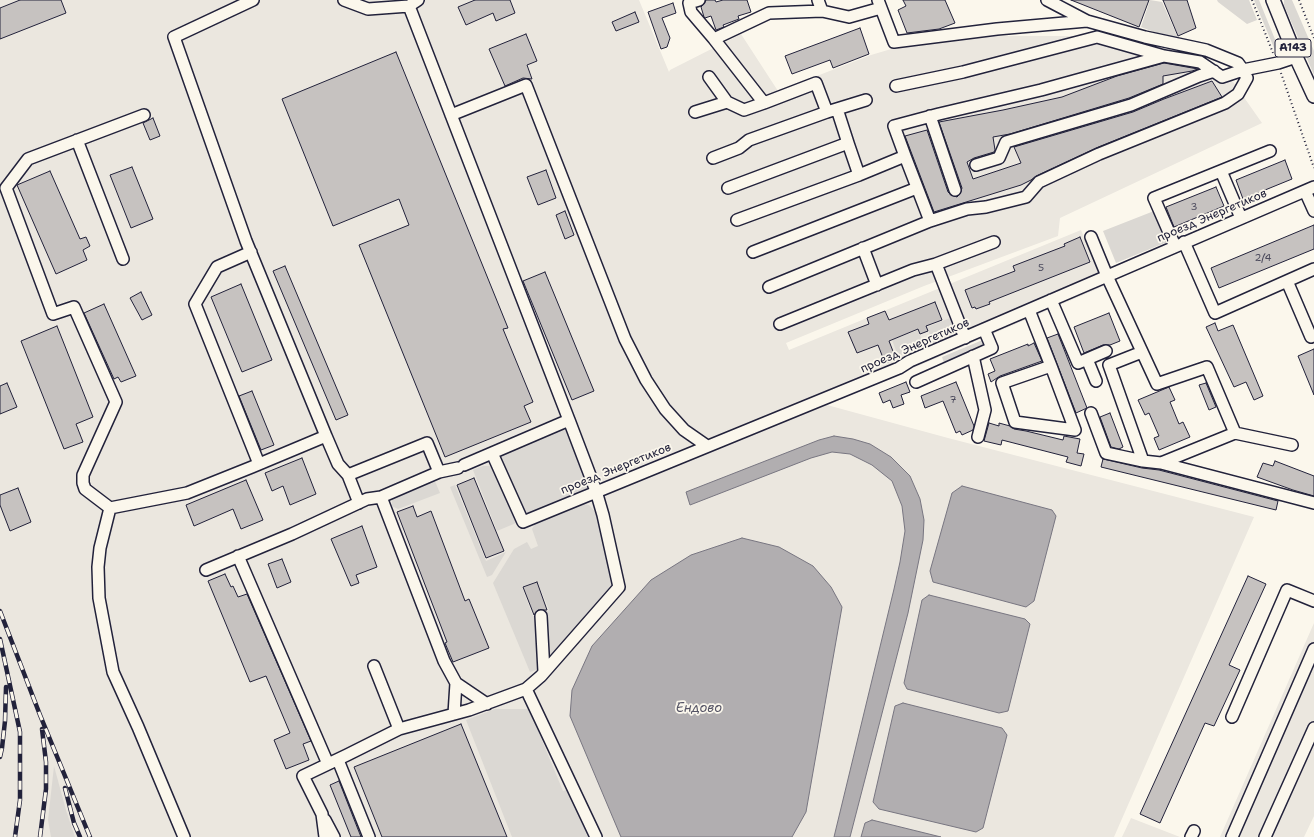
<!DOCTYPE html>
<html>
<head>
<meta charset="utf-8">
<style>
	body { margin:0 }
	canvas { display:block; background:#fbf7ec }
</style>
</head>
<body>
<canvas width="1314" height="837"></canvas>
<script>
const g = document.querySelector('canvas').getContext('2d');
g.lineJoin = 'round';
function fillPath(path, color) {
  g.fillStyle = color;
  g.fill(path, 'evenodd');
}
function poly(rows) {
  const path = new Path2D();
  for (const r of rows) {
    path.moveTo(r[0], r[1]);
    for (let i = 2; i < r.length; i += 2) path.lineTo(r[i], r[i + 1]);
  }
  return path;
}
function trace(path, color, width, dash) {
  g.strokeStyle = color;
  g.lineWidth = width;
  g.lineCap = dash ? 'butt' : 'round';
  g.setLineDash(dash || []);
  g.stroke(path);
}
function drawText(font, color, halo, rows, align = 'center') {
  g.font = font + ' "Shantell Sans",sans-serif';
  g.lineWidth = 3.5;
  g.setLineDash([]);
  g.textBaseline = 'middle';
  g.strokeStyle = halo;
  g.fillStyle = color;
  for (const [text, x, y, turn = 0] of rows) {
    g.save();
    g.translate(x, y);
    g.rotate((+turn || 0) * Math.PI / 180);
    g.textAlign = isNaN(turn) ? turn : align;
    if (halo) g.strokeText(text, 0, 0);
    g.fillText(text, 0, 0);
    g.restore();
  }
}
fillPath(poly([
	[0,0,639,0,669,72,670,70,741,34,778,91,871,55,935,36,1094,36,1229,76,1262,123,1060,218,1058,236,924,286,786,343,789,350,1081,230,1104,286,827,405,948,438,1254,517,1114,837,0,837],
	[1314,623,1314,816,1304,837,1220,837],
	[1131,818,1180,837,1122,837]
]), '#ebe7df');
fillPath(poly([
	[1150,0,1162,2,1180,42,1141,27],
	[1217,0,1249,0,1257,20,1247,24,1218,2],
	[1254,0,1259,0,1281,54,1277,55],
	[1284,0,1292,0,1314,51,1314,75,1284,5],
	[1154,211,1167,242,1116,263,1103,231],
	[950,318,956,334,933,343,927,327],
	[918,330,924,346,898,356,892,340],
	[985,339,988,345,944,363,942,357],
	[562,429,566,431,590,487,530,513,527,513,523,510,500,456],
	[483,466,489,466,494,469,516,523,497,531,473,470],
	[434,479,440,493,398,509,392,506,392,500,395,495],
	[455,485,486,561,506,552,492,575,487,577,450,487],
	[583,504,589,505,598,515,614,582,549,664,543,613,549,610,537,581,522,587,533,616,539,614,542,668,530,672,493,583,514,549,527,542,531,549,538,546,532,529,535,524],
	[495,709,529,709,563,791,570,789,593,837,512,837,466,720],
	[54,766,66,810,75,837,51,837,48,820]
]), '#dbd8d3');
const water = poly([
	[834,436,853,439,870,444,891,457,910,476,920,499,924,520,923,540,908,613,850,837,834,837,894,589,900,562,905,531,902,506,892,481,872,465,850,454,832,452,811,458,690,505,686,492,819,440,834,436],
	[962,486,1052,510,1056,516,1034,601,1026,607,933,582,930,571,952,493,962,486],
	[742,538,779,547,813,566,831,587,842,607,806,812,792,837,621,837,570,716,572,690,592,646,651,580,691,555,742,538],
	[929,595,1025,619,1030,624,1008,711,999,713,907,689,904,683,922,600,929,595],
	[903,703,1002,728,1007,735,983,828,976,832,879,809,873,802,895,706,903,703],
	[872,820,941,837,861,837,865,823,872,820]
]);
fillPath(water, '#b1aeb0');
trace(water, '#787681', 1);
const building = poly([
	[20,0,61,0,66,13,0,39,0,8,20,0],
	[475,0,510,0,515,13,496,21,493,13,466,25,458,7,475,0],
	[706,0,715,0,716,2,723,0,747,0,751,12,738,16,739,19,723,25,724,27,716,30,711,16,705,18,704,17,701,7,704,4,706,0],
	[903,0,945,0,955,23,939,29,907,33,898,10,906,6,903,0],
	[1071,0,1149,0,1139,27,1071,0],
	[1163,0,1187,0,1196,28,1178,36,1163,0],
	[673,3,676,13,662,18,670,38,667,47,661,49,648,12,673,3],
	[635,12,639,22,616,31,612,22,635,12],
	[860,28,869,54,833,68,830,60,792,74,785,56,860,28],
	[526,34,537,61,527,65,532,79,523,78,505,86,489,49,526,34],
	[396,52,508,328,503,329,533,402,524,406,531,422,445,457,359,245,409,225,399,199,333,226,282,99,396,52],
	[1164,63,1198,69,1192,71,1163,76,1163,84,1129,98,1010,134,993,137,995,150,994,152,974,158,967,162,973,179,1021,163,1014,147,1133,112,1164,99,1212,81,1222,97,1096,148,1036,176,1031,180,1021,185,934,212,905,136,927,130,948,192,951,195,957,197,960,194,962,188,939,122,1003,110,1062,97,1117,76,1164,63],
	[153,118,160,136,150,140,143,123,153,118],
	[1285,160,1292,179,1243,199,1236,180,1285,160],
	[132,167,153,219,131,228,110,175,132,167],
	[546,170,556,198,538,205,527,177,546,170],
	[50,171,80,239,86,237,90,246,83,250,87,260,56,274,17,185,50,171],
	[1216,187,1224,206,1174,227,1166,207,1216,187],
	[565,211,574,235,565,239,556,215,565,211],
	[1314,225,1314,249,1219,288,1211,268,1314,225],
	[1080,237,1090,262,989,302,990,304,976,309,975,307,972,308,965,290,1015,271,1013,266,1065,246,1064,244,1080,237],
	[285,266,348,415,336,420,273,271,285,266],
	[545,272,594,391,572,400,523,281,545,272],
	[241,284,272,360,242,372,211,297,241,284],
	[141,292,152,315,142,320,130,298,141,292],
	[935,302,942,320,926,326,928,331,920,334,918,329,889,341,896,359,885,363,878,345,857,353,848,332,869,324,867,318,885,311,889,320,935,302],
	[104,304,136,376,121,382,118,377,114,379,84,313,104,304],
	[1109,313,1120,341,1110,345,1103,345,1084,353,1074,327,1109,313],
	[1215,323,1218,331,1233,325,1263,396,1254,400,1246,382,1234,387,1206,327,1215,323],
	[57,326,93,417,76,424,83,442,64,449,21,341,57,326],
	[1058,334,1087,408,1076,413,1047,338,1058,334],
	[1034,343,1042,361,1000,376,991,382,988,374,995,371,990,359,1028,344,1028,346,1034,343],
	[1314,349,1314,395,1298,356,1314,349],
	[906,382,910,392,901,395,904,404,893,408,890,400,883,403,879,393,906,382],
	[956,382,974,426,973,430,962,435,960,431,956,433,943,401,925,408,921,396,956,382],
	[7,383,17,407,0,414,0,386,7,383],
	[1206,383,1216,407,1209,410,1199,385,1206,383],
	[1169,387,1175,400,1170,402,1179,424,1183,422,1190,437,1159,450,1154,438,1159,436,1149,413,1145,415,1138,400,1169,387],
	[252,391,274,445,261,450,239,396,252,391],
	[1110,413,1123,447,1119,449,1111,447,1100,417,1110,413],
	[989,423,999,426,999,423,1010,426,1014,429,1026,431,1063,440,1064,436,1080,439,1077,453,1084,454,1081,466,1066,462,1068,457,1002,440,1001,445,984,441,989,423],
	[302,458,316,494,290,505,283,486,272,491,265,473,302,458],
	[1103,459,1142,468,1159,470,1278,501,1276,510,1101,467,1103,459],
	[1275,461,1314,476,1314,496,1293,490,1257,477,1263,463,1273,466,1275,461],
	[474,478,504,551,486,558,457,485,474,478],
	[246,480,263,520,241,529,233,509,194,526,186,505,246,480],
	[18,488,31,522,10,531,0,505,0,495,18,488],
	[413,506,417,517,431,511,465,601,469,599,489,648,453,662,445,643,447,642,397,512,413,506],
	[362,526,377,567,356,575,359,583,351,586,331,539,362,526],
	[282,559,291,582,277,588,268,564,282,559],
	[225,574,231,587,233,586,238,597,247,594,311,741,303,744,309,760,286,769,274,740,290,733,266,676,250,682,208,581,225,574],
	[1248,576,1266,584,1229,665,1240,670,1214,726,1205,723,1160,823,1140,814,1248,576],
	[537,582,547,610,538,610,534,615,523,587,537,582],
	[461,724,507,837,382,837,354,767,461,724],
	[339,781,361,837,351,837,330,785,339,781]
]);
fillPath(building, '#c6c2c0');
trace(building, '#22223b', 1);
const minor = poly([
	[253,0,174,37,246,241,326,436],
	[344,0,368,9,409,6,418,0],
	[699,0,689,3,691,12,714,39,769,13,822,11],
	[818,0,822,11,849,17,881,8],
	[878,0,894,42,997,29,1087,21,1145,37,1206,50,1238,63,1243,70,1278,63,1296,57],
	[1047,0,1087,21],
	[409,6,569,420],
	[714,39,764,103,816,83,827,112,866,100],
	[709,77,727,102,744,110,764,103],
	[896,86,963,72,1097,37,1164,56],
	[695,112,727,102],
	[144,115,28,159,6,188,53,314,74,307,116,402,83,475,83,483,85,489,110,508,187,493,252,467,326,436,338,464,348,475,427,443,439,472,458,468],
	[451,115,526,85,625,339,646,380,665,409,684,430,707,446],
	[930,116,955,190],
	[77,140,123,259],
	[713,158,739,148,749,140,827,112],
	[976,165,999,158,1006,142,1131,105,1199,76,1214,71],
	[1221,171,1241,218],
	[859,175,905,156,894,126,939,114,1041,90,1164,56,1200,62,1222,77,1243,70,1247,78,1238,94,1225,103,1099,154,1039,182,1026,197,986,207,967,209,930,221,905,156],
	[728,188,848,143,837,109],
	[1305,191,1314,211],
	[737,220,859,175,848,143],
	[1091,237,1107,276,1157,384,1207,367,1235,433,1292,445],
	[1184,242,1215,313,1314,269],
	[1175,246,1154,198,1270,151],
	[863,248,877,285],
	[251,252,217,267,195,304,259,464],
	[753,252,917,188],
	[1287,281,1311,337],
	[769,287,930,221],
	[1051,300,1078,363,1106,351],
	[1029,310,1051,366,1075,430,1015,422,1002,383,1051,366],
	[780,324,913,270,936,264],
	[965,338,936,264,994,242],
	[1142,352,1109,365,1143,461,1161,463,1235,433],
	[973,356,985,410,978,437],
	[1087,359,1096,381],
	[916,382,992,348,984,329],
	[1091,413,1106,453,1143,461],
	[492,453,523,522,899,368,910,361,1314,187],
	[1161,463,1314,503],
	[439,472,381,497,444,661,456,683],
	[348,475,359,503],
	[110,508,100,548,98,567,99,598,113,672,138,727,184,837],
	[238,556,328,764],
	[206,570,292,534,367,499,381,497],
	[541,616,544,672],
	[374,666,399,729],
	[526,689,596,837],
	[454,714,456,683,487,704],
	[1232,717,1287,590,1314,601],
	[338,760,369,837],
	[325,820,334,837],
	[325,837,322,814,303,776,347,755,399,729,469,710,526,689,541,676,619,587,603,515,596,491,569,420,464,465],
	[1191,837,1194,831],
	[1232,837,1314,649],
	[1265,837,1314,728]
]);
const major = poly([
	[1273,0,1296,57,1314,96]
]);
trace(minor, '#22223b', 14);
trace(major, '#22223b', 16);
trace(poly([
	[1252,0,1273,53],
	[1299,0,1314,38],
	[1281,73,1314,168]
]), '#22223b', 2, [1, 3]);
trace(minor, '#fbf7ec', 11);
trace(major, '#fbf7ec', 13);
const rail = poly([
	[0,611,40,715,90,837],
	[0,639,20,732,20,800,15,837],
	[0,757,2,748,5,721,6,687],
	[65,788,74,823,80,837],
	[40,837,46,789,46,762,42,729]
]);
trace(rail, '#22223b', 4.5);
trace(rail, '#fbf7ec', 3, [9]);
drawText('10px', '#4b4a5c', null, [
	["3",1194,207],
	["2/4",1263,258],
	["5",1041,268],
	["7",953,400]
]);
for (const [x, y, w] of [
	[1293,48,36]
]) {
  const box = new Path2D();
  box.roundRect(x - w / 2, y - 9, w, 18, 3);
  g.fillStyle = '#fbf7ec';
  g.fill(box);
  trace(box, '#22223b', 1);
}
drawText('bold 11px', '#22223b', null, [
	["А143",1293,48]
]);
drawText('12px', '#22223b', '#fbf7ec', [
	["проезд Энергетиков",1212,216,-23],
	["проезд Энергетиков",915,346,-24],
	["проезд Энергетиков",616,469,-22]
]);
drawText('italic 13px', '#545364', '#fbf7ec', [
	["Ендово",699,709]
]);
</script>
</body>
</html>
